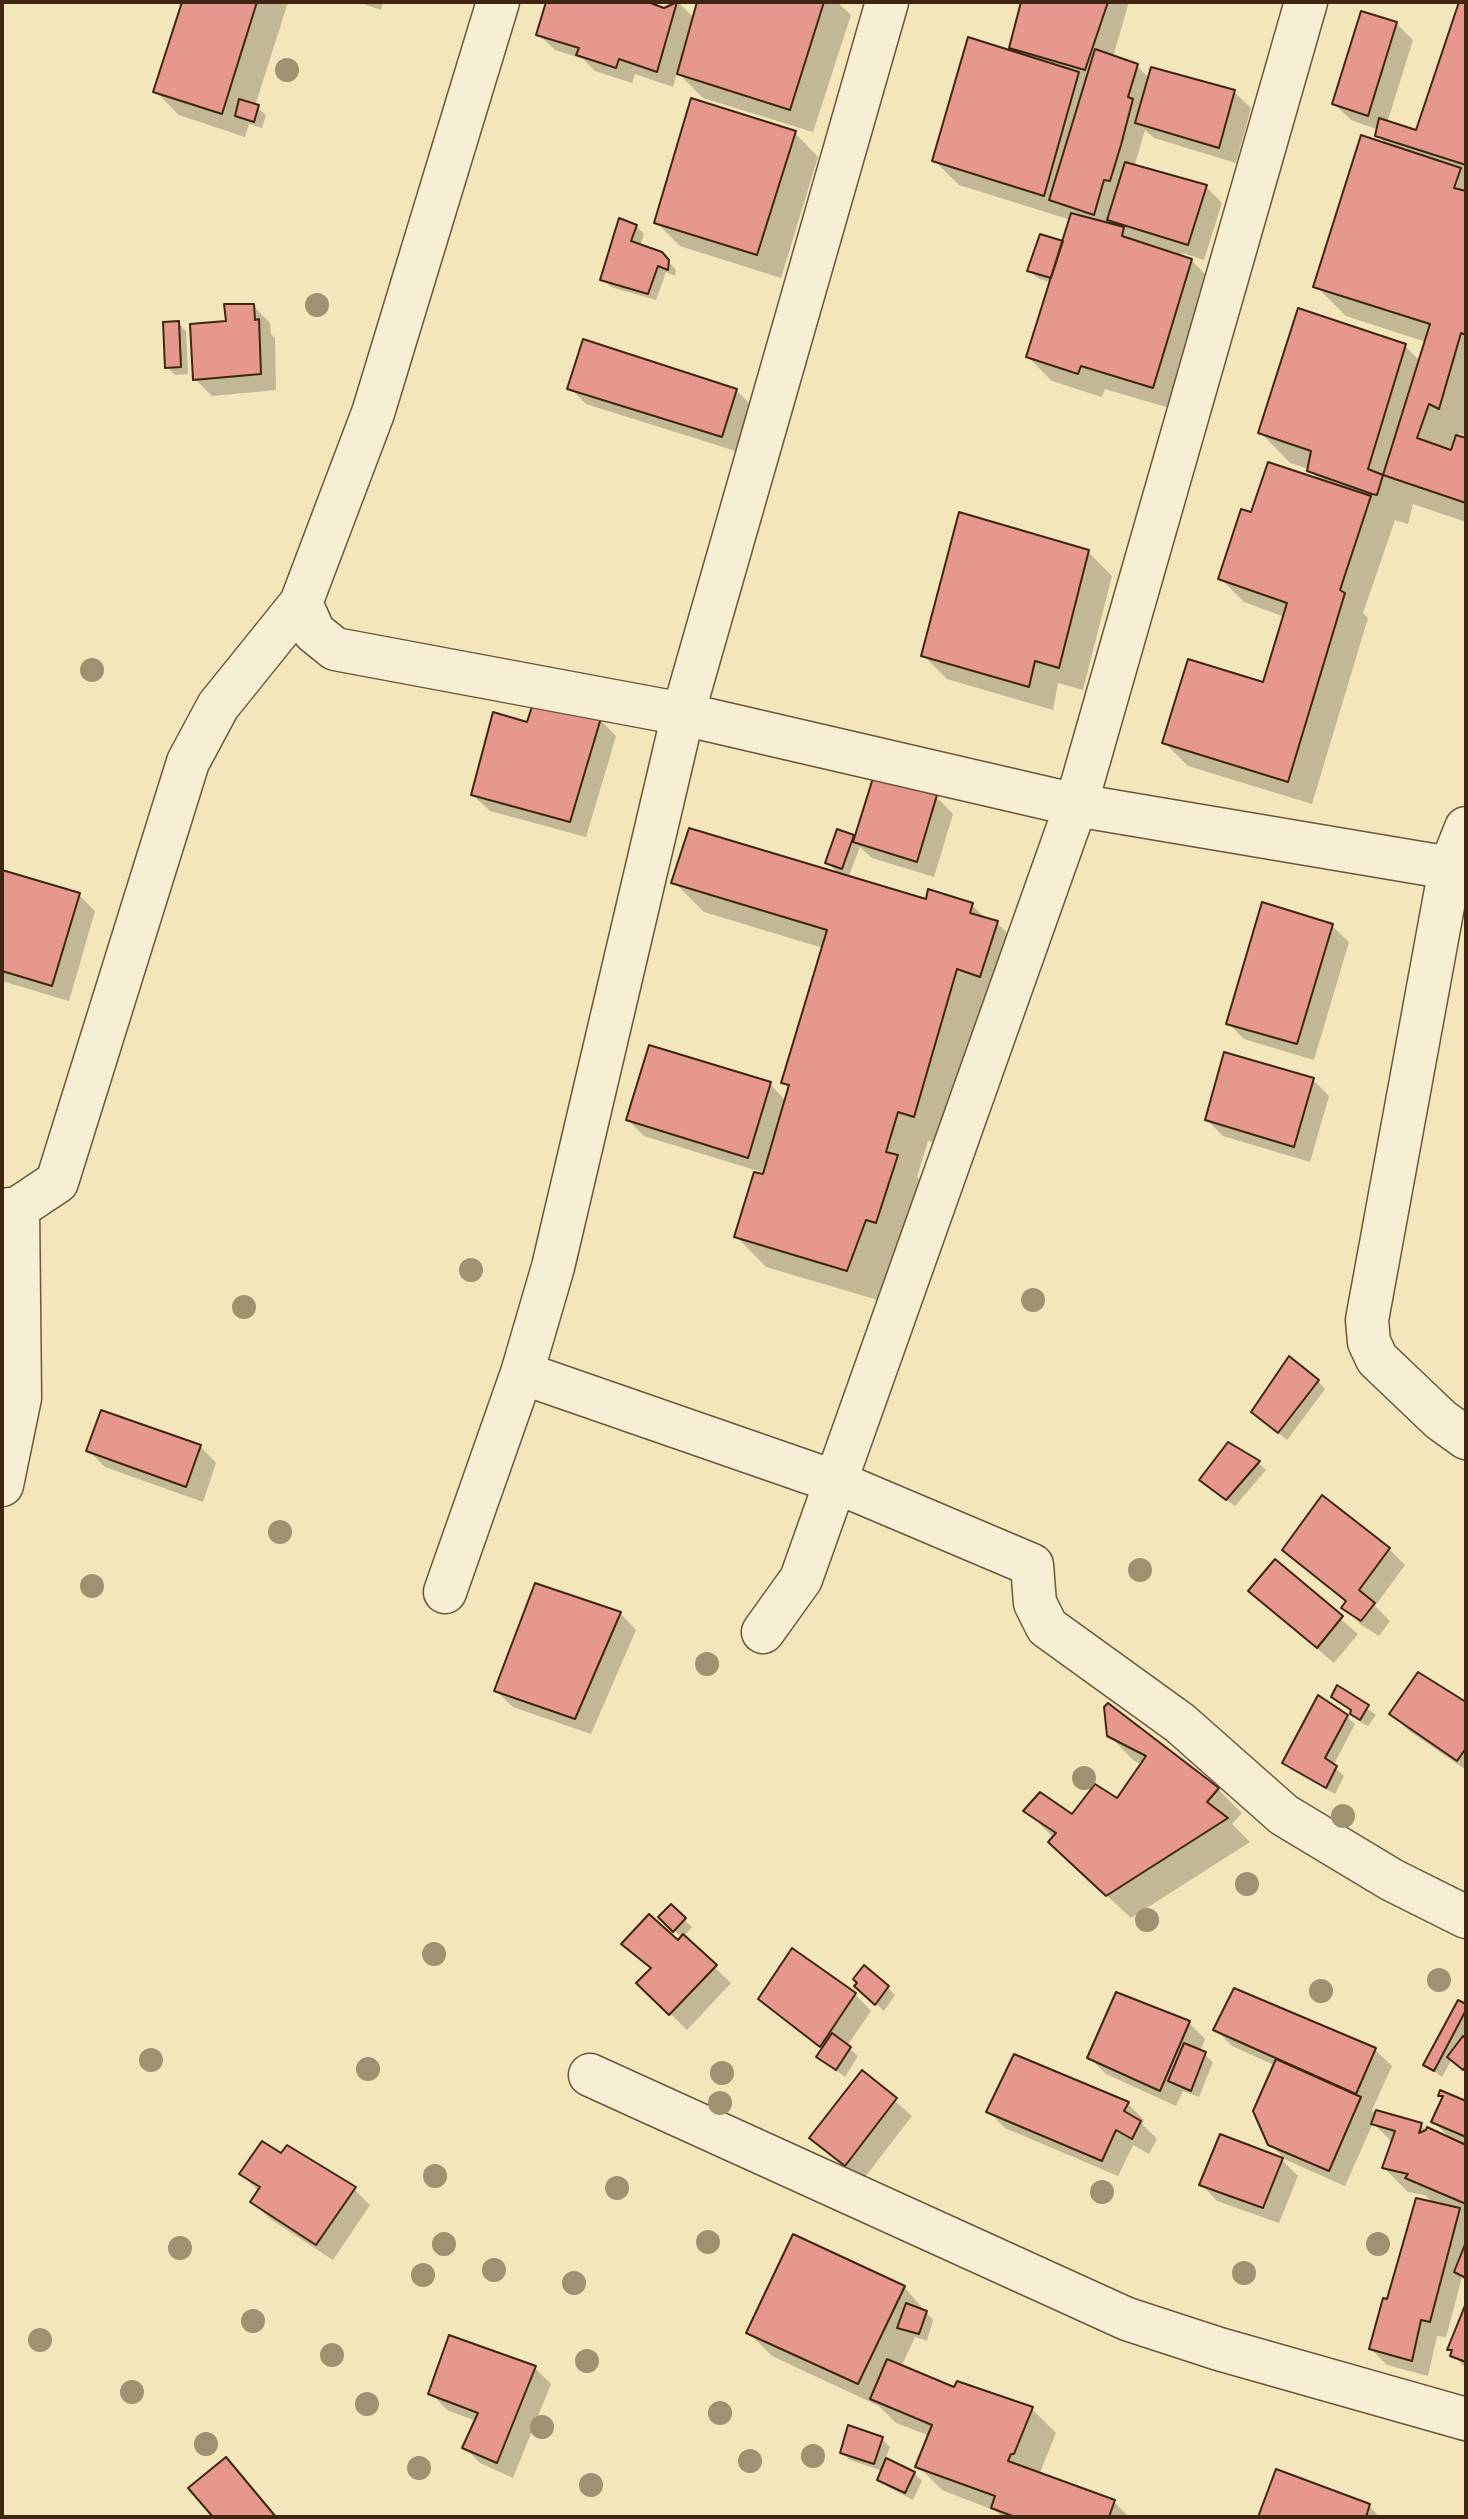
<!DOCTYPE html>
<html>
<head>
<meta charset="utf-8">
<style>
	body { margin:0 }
	#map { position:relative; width:1468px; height:2519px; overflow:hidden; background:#f3e6bb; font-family:Cardo,serif }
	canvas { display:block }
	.frame { position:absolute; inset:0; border:4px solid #3e2611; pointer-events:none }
</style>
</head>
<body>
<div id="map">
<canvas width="1468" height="2519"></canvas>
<div class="frame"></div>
</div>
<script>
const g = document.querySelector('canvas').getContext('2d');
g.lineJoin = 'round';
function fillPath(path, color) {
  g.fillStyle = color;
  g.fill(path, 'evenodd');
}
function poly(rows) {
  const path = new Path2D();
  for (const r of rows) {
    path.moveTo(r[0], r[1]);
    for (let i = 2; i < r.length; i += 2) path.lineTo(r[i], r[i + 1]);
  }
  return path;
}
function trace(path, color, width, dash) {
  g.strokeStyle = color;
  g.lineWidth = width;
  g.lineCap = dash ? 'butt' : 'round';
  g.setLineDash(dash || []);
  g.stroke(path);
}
fillPath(poly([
	[184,2,288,2,255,106,266,115,262,128,249,124,245,137,179,115,155,91],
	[357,2,383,2,381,10],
	[548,2,643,2,665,10,678,2,695,19,699,2,837,2,851,15,813,132,703,98,677,72,673,87,635,74,632,83,595,71,583,59,555,50,538,34],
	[1024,2,1129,2,1113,57,1137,66,1150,79,1234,92,1251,108,1236,163,1154,138,1145,130,1134,167,1206,187,1222,203,1204,260,1182,253,1181,257,1191,260,1215,284,1176,410,1105,389,1102,397,1052,381,1028,357,1052,283,1037,278,1030,270,1064,243,1071,220,959,185,935,161,1020,55,1011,47],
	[1461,2,1466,2,1466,436,1459,433,1458,438,1466,440,1466,522,1413,504,1408,524,1395,520,1363,613,1368,618,1312,804,1188,766,1164,742,1265,684,1285,617,1244,602,1220,578,1253,514,1320,481,1309,469,1290,463,1260,432,1405,346,1420,361,1426,342,1346,316,1316,286,1389,147,1378,136,1379,130,1351,120,1334,104,1396,23,1413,40,1387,123,1417,132],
	[795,133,818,157,781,278,680,246,656,222],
	[636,226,644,234,640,246,661,254,676,270,675,276,666,272,656,300,611,287,603,279],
	[253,306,270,323,271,334,275,338,276,390,212,396,195,379,228,323],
	[178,323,186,331,188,374,175,375,167,367],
	[570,388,736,390,753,407,739,452,586,404],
	[1088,552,1112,576,1083,690,1058,683,1053,710,947,679,923,655],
	[600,720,616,736,586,837,490,811,473,795,528,724],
	[936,797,953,814,934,877,872,858,860,847,848,878,927,902,972,905,987,920,997,923,1027,953,944,1146,928,1141,917,1177,927,1187,896,1249,878,1300,766,1267,736,1236,768,1174,644,1136,628,1120,770,1084,786,1101,790,1089,783,1083,823,948,704,912,674,882,841,876,827,862,838,831,856,840],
	[2,872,79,895,95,911,69,1001,2,981],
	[1332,926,1349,942,1314,1060,1244,1039,1228,1023],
	[1313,1080,1329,1096,1310,1162,1223,1136,1207,1120],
	[1318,1381,1325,1389,1287,1440,1253,1412],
	[200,1446,216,1463,203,1502,105,1467,88,1450],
	[1259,1463,1266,1470,1235,1506,1209,1487],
	[1389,1549,1405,1565,1375,1606,1390,1621,1379,1636,1360,1624,1344,1607,1347,1603,1285,1550],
	[1275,1562,1358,1634,1334,1663,1250,1591],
	[620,1613,636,1630,591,1734,513,1707,496,1691],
	[1338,1688,1376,1715,1368,1726,1360,1722,1353,1712,1333,1697],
	[1466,1704,1466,1770,1408,1730,1392,1714],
	[1347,1717,1355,1724,1333,1766,1344,1776,1335,1794,1292,1770,1284,1762],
	[1109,1735,1218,1789,1242,1813,1232,1824,1250,1842,1131,1918,1074,1865,1054,1838,1026,1811,1072,1817,1118,1801,1143,1765,1133,1760],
	[671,1907,692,1927,683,1937,731,1983,687,2030,639,1983,652,1969,624,1944,678,1943,682,1938,661,1917],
	[857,1986,887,1987,895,1995,884,2011],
	[1235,1990,1375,2050,1392,2066,1372,2110,1376,2115,1421,2125,1428,2132,1452,2140,1434,2122,1444,2099,1440,2095,1441,2093,1466,2103,1466,2282,1462,2277,1446,2337,1437,2336,1428,2376,1387,2365,1371,2349,1389,2302,1435,2205,1425,2195,1408,2192,1384,2168,1393,2143,1373,2123,1345,2186,1286,2160,1269,2143,1276,2066,1232,2046,1216,2030],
	[855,1994,871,2011,847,2046,858,2056,845,2077,819,2057,829,2051,775,2009,775,2013,760,1998],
	[1466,2006,1466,2032,1462,2039,1466,2041,1466,2071,1452,2059,1442,2077,1426,2065],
	[1189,2023,1205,2039,1200,2051,1213,2062,1199,2097,1183,2091,1176,2106,1106,2074,1090,2058],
	[862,2072,912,2116,862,2181,828,2154,811,2138],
	[1127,2103,1144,2120,1142,2124,1157,2139,1149,2154,1133,2145,1118,2176,1005,2128,989,2112],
	[282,2156,354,2189,370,2205,333,2260,269,2218,253,2202,259,2192,242,2174],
	[1282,2160,1298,2176,1279,2223,1217,2201,1201,2184],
	[904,2287,933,2320,927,2341,915,2337,901,2367,955,2389,1032,2409,1056,2433,1039,2475,1114,2502,1129,2517,1003,2517,996,2511,942,2490,918,2466,930,2436,896,2423,879,2406,772,2356,748,2332],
	[1466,2308,1466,2369,1450,2350],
	[535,2368,551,2384,513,2478,480,2463,464,2447,476,2421,447,2410,431,2393],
	[882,2439,890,2447,885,2460,914,2473,922,2481,913,2500,888,2487,880,2480,883,2471,850,2460,842,2453],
	[1369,2506,1380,2517,1260,2517]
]), '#0003');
const building = poly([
	[182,2,257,2,222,114,153,92,182,2],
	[546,2,648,2,664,8,677,2,657,72,619,59,616,68,576,55,579,48,536,35,546,2],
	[697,2,824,2,790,110,677,74,697,2],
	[1021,2,1108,2,1085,70,1009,48,1021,2],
	[1459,2,1466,2,1466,165,1375,136,1379,118,1416,130,1459,2],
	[1361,11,1397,22,1368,116,1332,104,1361,11],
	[968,37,1079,72,1044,196,932,161,968,37],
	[1095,49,1138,64,1128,97,1133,99,1121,145,1110,181,1104,180,1094,215,1049,200,1095,49],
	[1151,67,1235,90,1219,148,1135,123,1151,67],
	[691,98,796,131,757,255,654,223,691,98],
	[239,99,259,105,254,122,235,116,239,99],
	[1361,135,1461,168,1454,188,1466,191,1466,335,1461,333,1439,409,1429,404,1417,438,1451,450,1456,435,1466,438,1466,503,1383,475,1377,495,1372,494,1307,471,1311,451,1258,433,1298,308,1406,344,1368,469,1383,475,1430,324,1313,287,1361,135],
	[1125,162,1207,185,1188,245,1107,220,1125,162],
	[1071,213,1124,227,1122,236,1192,259,1153,388,1081,366,1078,374,1026,357,1071,213],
	[619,218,637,225,631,241,662,252,669,260,668,270,658,266,648,294,600,280,619,218],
	[1040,234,1063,241,1051,278,1027,271,1040,234],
	[224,304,254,304,255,320,259,319,261,374,193,380,190,324,226,321,224,304],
	[179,321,181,367,165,368,163,322,179,321],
	[583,339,737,389,722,437,567,389,583,339],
	[1268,462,1371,496,1340,590,1345,593,1288,782,1162,743,1188,659,1263,682,1287,603,1218,579,1241,509,1251,512,1268,462],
	[959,512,1089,550,1059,668,1035,661,1029,687,921,656,959,512],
	[534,700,601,718,570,822,471,795,493,712,527,722,534,700],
	[873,778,937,795,917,862,853,842,873,778],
	[689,828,926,899,928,889,973,903,970,913,998,921,980,977,957,969,914,1117,898,1112,886,1152,898,1155,876,1223,866,1220,847,1271,734,1237,754,1172,763,1174,789,1085,781,1083,827,930,671,883,689,828],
	[837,829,854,835,842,869,825,863,837,829],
	[2,870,80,893,52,986,2,971,2,870],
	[1262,902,1333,924,1297,1044,1226,1024,1262,902],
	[649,1045,771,1082,748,1158,626,1120,649,1045],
	[1224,1052,1314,1078,1294,1147,1205,1120,1224,1052],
	[1289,1356,1319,1380,1278,1433,1251,1412,1289,1356],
	[101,1410,201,1445,186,1487,86,1451,101,1410],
	[1228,1442,1260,1461,1226,1500,1199,1480,1228,1442],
	[1322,1495,1390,1548,1359,1590,1375,1603,1361,1621,1341,1608,1346,1601,1282,1550,1322,1495],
	[1275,1559,1343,1616,1317,1648,1248,1591,1275,1559],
	[535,1583,621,1612,575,1719,494,1691,535,1583],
	[1418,1672,1466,1702,1466,1748,1457,1761,1389,1714,1418,1672],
	[1337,1685,1369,1705,1360,1720,1350,1714,1351,1710,1331,1697,1337,1685],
	[1318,1695,1348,1715,1325,1758,1337,1766,1326,1788,1282,1763,1318,1695],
	[1108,1703,1219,1788,1207,1802,1228,1818,1106,1896,1048,1842,1056,1833,1023,1811,1040,1792,1072,1814,1095,1784,1117,1798,1146,1756,1107,1736,1104,1707,1108,1703],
	[671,1904,686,1918,673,1932,658,1917,671,1904],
	[649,1914,678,1940,683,1934,717,1965,669,2015,636,1983,651,1968,621,1944,649,1914],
	[792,1948,856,1993,820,2047,758,1999,792,1948],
	[864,1965,889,1986,875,2005,854,1986,857,1983,853,1979,864,1965],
	[1234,1988,1376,2048,1356,2094,1213,2030,1234,1988],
	[1116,1992,1190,2021,1160,2091,1087,2058,1116,1992],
	[1458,2000,1466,2004,1466,2010,1434,2071,1423,2065,1458,2000],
	[832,2033,851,2047,836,2070,816,2057,832,2033],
	[1463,2036,1466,2039,1466,2066,1463,2070,1447,2057,1463,2036],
	[1184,2043,1206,2052,1191,2091,1168,2081,1184,2043],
	[1014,2054,1129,2102,1124,2111,1141,2121,1132,2139,1116,2130,1102,2161,986,2112,1014,2054],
	[1276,2059,1361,2097,1329,2171,1268,2145,1253,2111,1276,2059],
	[862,2070,897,2098,845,2166,809,2138,862,2070],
	[1440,2090,1466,2101,1466,2137,1431,2122,1443,2096,1438,2096,1440,2090],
	[1376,2110,1422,2123,1419,2133,1426,2130,1427,2127,1466,2145,1466,2204,1405,2178,1408,2174,1382,2168,1395,2131,1371,2124,1376,2110],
	[1220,2134,1283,2158,1263,2208,1199,2185,1220,2134],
	[262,2141,281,2153,287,2145,356,2187,316,2245,250,2202,260,2187,239,2174,262,2141],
	[1416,2198,1460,2208,1430,2322,1421,2320,1412,2361,1369,2349,1383,2298,1387,2299,1416,2198],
	[793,2234,905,2286,858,2384,746,2333,793,2234],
	[1466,2242,1466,2278,1454,2272,1466,2242],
	[906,2303,927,2311,919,2334,897,2328,906,2303],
	[1466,2303,1466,2362,1450,2356,1452,2350,1447,2350,1466,2303],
	[449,2335,536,2366,497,2463,462,2448,478,2413,428,2394,449,2335],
	[887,2359,954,2387,957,2381,1033,2407,1014,2454,1011,2454,1008,2461,1115,2500,1109,2517,1015,2517,991,2508,995,2496,915,2467,932,2425,870,2399,887,2359],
	[848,2425,883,2437,874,2464,840,2453,848,2425],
	[226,2457,276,2517,213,2517,188,2488,226,2457],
	[886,2458,915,2472,905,2493,877,2480,886,2458],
	[1276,2469,1370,2504,1366,2517,1258,2517,1276,2469]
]);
fillPath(building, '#e6988c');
trace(building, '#3e2611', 2);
const minor = poly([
	[498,2,373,413,301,603,314,632,335,649,683,714,887,2],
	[1306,2,1076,805,1450,868],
	[1466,828,1450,868,1367,1320,1369,1342,1377,1359,1441,1420,1466,1438],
	[2,1210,18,1208,57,1182,188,762,218,706,301,603],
	[522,1373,836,1482,1032,1565,1035,1603,1047,1627,1180,1723,1284,1815,1392,1880,1466,1917],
	[2,1485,20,1398,18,1208],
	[445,1592,522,1373,553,1267,683,714,1076,805,801,1579,763,1632],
	[590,2075,1127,2319,1219,2349,1466,2419]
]);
trace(minor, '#6b563c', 45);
trace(minor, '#f7efd3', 42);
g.fillStyle = '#a09270';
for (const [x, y] of [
	[287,70],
	[317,305],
	[92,670],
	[471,1270],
	[1033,1300],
	[244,1307],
	[280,1532],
	[1140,1570],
	[92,1586],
	[707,1664],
	[1084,1778],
	[1343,1816],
	[1247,1884],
	[1147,1920],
	[434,1954],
	[1439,1980],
	[1321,1991],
	[151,2060],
	[368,2069],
	[722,2073],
	[720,2103],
	[435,2176],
	[617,2188],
	[1102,2192],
	[708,2242],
	[444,2244],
	[1378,2244],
	[180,2248],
	[494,2270],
	[1244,2273],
	[423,2275],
	[574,2283],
	[253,2321],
	[40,2340],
	[332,2355],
	[587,2361],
	[132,2392],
	[367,2404],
	[720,2413],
	[542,2427],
	[206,2444],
	[813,2456],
	[750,2461],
	[419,2468],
	[591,2485]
]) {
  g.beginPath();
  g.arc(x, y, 12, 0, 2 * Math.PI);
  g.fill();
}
</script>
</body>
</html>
